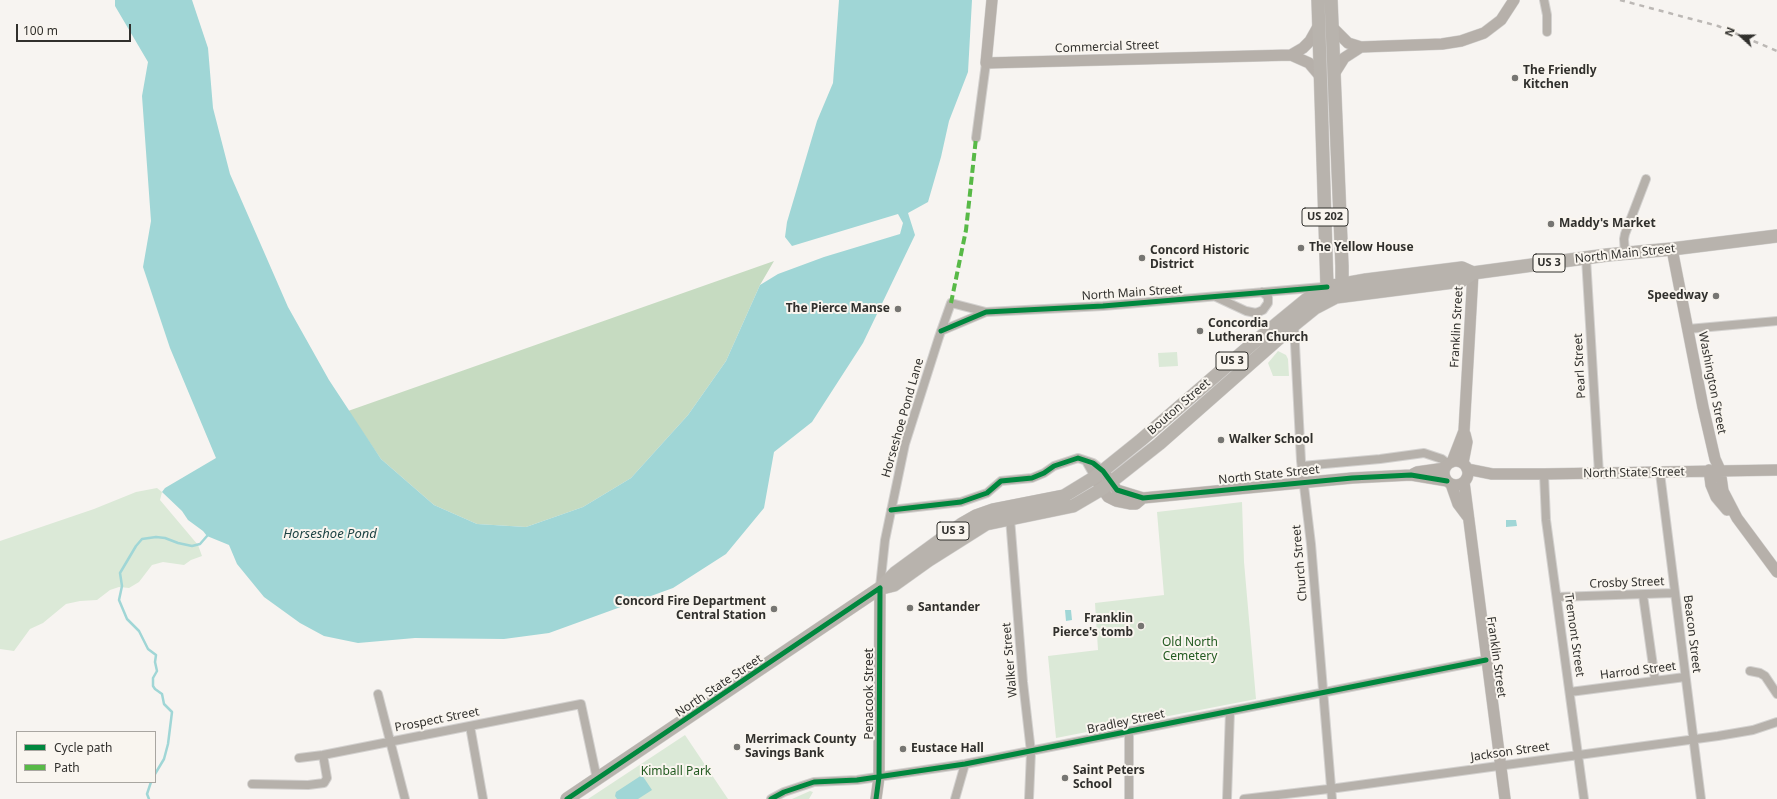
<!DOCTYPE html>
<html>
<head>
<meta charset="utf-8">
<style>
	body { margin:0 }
	#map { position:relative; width:1777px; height:799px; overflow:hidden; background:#f7f4f1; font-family:"Noto Sans",sans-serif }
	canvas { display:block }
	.legend { position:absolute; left:16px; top:731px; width:140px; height:52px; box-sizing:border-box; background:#f9f5ef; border:1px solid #a9a6a1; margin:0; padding:5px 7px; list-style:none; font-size:12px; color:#31302d }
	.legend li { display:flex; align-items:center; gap:8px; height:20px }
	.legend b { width:20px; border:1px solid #a9a6a1 }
	.north { position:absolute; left:1721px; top:16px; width:40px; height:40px; -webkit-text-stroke:3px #f9f5ef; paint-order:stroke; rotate:291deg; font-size:11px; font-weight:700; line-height:16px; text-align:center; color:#31302d }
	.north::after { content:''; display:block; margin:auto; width:14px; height:18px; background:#31302d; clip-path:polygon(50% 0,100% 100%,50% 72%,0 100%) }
	.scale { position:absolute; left:16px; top:24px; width:115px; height:18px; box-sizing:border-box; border:2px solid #31302d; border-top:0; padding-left:5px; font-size:12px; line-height:14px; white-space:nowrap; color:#31302d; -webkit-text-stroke:3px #f9f5ef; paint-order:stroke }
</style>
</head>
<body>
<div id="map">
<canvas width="1777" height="799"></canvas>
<ul class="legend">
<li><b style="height:5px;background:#00873e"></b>Cycle path</li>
<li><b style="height:5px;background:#58b947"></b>Path</li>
</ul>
<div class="north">N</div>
<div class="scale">100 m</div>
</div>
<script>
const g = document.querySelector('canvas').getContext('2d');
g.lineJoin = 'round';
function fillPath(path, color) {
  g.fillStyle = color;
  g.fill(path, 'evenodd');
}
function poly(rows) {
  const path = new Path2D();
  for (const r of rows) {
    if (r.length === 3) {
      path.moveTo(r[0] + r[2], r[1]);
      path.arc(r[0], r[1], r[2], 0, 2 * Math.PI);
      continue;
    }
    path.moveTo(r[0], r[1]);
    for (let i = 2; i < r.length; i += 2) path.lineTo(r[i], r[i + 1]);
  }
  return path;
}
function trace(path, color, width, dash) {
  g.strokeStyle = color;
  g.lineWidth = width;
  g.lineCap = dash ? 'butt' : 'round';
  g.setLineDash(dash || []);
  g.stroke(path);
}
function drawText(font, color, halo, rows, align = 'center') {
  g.font = font + ' "Noto Sans",sans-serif';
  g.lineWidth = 4;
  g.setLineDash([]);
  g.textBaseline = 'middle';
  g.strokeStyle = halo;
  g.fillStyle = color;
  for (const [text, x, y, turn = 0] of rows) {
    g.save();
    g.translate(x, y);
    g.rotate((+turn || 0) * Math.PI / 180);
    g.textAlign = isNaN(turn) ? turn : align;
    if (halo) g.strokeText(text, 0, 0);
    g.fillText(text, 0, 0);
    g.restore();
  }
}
fillPath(poly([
	[1278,351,1286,355,1288,359,1289,376,1273,376,1268,363],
	[1177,352,1178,366,1159,367,1158,353],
	[157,488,162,492,160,500,198,545,202,556,191,560,184,565,163,562,152,565,139,582,129,588,119,587,110,590,97,600,80,601,66,604,43,623,30,629,14,651,0,649,0,541,94,509,136,492],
	[1242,502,1244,562,1256,699,1056,738,1048,656,1098,650,1095,603,1164,595,1157,512],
	[685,735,728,799,588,799],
	[810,791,813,792,809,799,792,799]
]), '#dbe9d7');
fillPath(poly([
	[774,261,760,285,726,361,688,415,631,478,583,507,526,527,477,524,434,505,381,459,348,411]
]), '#c6dbc1');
fillPath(poly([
	[115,0,192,0,208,48,213,108,230,174,288,307,329,380,381,459,434,505,477,524,526,527,583,507,631,478,688,415,726,361,760,285,778,274,824,257,900,234,903,223,898,214,792,246,785,237,787,222,817,121,833,83,839,0,972,0,968,72,949,121,941,157,928,202,908,213,915,235,863,343,812,422,774,452,764,508,726,554,673,588,549,633,504,639,415,638,358,643,324,636,300,623,264,597,237,564,229,545,207,536,203,531,188,520,182,511,162,492,165,488,216,458,170,348,143,267,151,221,142,96,148,62,115,6],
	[1506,520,1516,520,1517,526,1506,527],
	[1065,610,1071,610,1072,620,1066,621],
	[642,775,652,790,638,799,617,799,615,796,616,792]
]), '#a0d6d6');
trace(poly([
	[155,774,164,759,168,744,172,712,164,704,162,694,155,689,153,686,153,678,157,671,155,662,156,655,148,649,139,631,127,619,119,600,122,586,120,573,136,546,142,539,156,537,165,538,178,543,192,546,200,544,207,536],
	[149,799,147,794,151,782]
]), '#a0d6d6', 2.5);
const street = poly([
	[1544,0,1547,15,1547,32],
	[976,138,986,63],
	[1625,254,1624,239,1625,234,1646,179],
	[1586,258,1599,474],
	[1216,297,1246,311,1256,313,1263,310,1268,303,1268,297,1262,292],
	[1294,325,1301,461,1311,544,1332,799],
	[1688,329,1777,321],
	[941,331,986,312,1103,306,1323,287],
	[1086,461,1095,477],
	[1302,466,1380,459,1424,453,1442,459,1448,464],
	[1660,473,1701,799],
	[1544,474,1546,520,1584,799],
	[891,510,961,502,987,493,1001,481,1032,478,1044,473,1054,466,1078,458,1093,463,1103,471],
	[1010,518,1023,682,1031,752,1029,799],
	[880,587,885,540,905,444,939,337,951,303,986,312],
	[1643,595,1655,680],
	[1557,597,1674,593],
	[1750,671,1760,673,1765,676,1777,694],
	[1570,692,1685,677],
	[378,694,405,799],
	[470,726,483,799],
	[1129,732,1129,799],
	[299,758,323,755,581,704,597,779],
	[252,784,308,785,324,783,327,778,323,755],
	[771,799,784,792,814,782,857,780,965,764,1486,660],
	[955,799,965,764],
	[1227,799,1230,711],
	[1244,799,1337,788,1718,736,1753,730,1777,722]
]);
const secondary = poly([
	[992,0,986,63,1291,55,1309,63,1320,76],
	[1333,28,1348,43,1361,47,1442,44,1461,41,1484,33,1501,20,1514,0],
	[1291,55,1303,48,1310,41,1319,25],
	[1334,74,1344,58,1361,47],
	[1672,249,1703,407,1715,459,1720,470,1723,491,1737,518,1777,572],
	[1456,473,12],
	[1452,462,1464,431,1473,273],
	[1463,463,1467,442,1465,434],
	[1467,469,1492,474,1544,474,1777,470],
	[1709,470,1711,485,1716,497,1727,510],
	[1103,471,1117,490,1143,498,1352,478,1411,475,1447,481],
	[1413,474,1417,472,1445,468],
	[1464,482,1505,799],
	[1098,483,1108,497,1116,501,1131,504,1136,504,1143,498],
	[1451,484,1458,504,1467,516],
	[876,799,879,777,880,588]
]);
const primary = poly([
	[1318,0,1327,287,1332,292],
	[1331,0,1342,266,1342,283,1339,291],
	[882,588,894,585,929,560,986,524,1073,506,1102,489,1159,444,1294,325,1315,308,1336,297,1461,281,1473,273,1607,255,1672,249,1777,236],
	[567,799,880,588,895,573,962,524,976,516,993,510,1064,496,1095,477,1141,440,1251,345,1307,299,1327,287,1366,280,1462,268,1473,273]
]);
trace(street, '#d3d1cf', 10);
trace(secondary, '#d3d1cf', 12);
trace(primary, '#d3d1cf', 14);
trace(street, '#b6b1ab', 8);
trace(secondary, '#b6b0aa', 11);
trace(primary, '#b8b3ad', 13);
trace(poly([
	[1620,0,1718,26,1777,51]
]), '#bcb8b5', 2.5, [5, 5]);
trace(poly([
	[951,303,966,230,976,138]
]), '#58b947', 4, [8, 4]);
trace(poly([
	[941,331,986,312,1103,306,1327,287],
	[891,510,961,502,987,493,1001,481,1032,478,1044,473,1054,466,1078,458,1093,463,1103,471,1117,490,1143,498,1352,478,1411,475,1447,481],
	[567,799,880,588],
	[771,799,784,792,814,782,857,780,965,764,1486,660],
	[876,799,879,777,880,588]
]), '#00873e', 5);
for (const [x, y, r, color] of [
	[1515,78,4,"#767572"],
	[1551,224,4,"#767572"],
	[1301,248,4,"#767572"],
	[1142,258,4,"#767572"],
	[1716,296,4,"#767572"],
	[898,309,4,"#767572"],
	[1200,331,4,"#767572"],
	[1221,440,4,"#767572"],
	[910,608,4,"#767572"],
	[774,609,4,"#767572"],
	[1141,626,4,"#767572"],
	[737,747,4,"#767572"],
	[903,749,4,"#767572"],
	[1065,778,4,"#767572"]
]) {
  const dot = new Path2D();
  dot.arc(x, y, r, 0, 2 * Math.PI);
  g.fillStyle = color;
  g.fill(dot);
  trace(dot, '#f9f5ef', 1.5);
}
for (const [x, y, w] of [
	[1325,217,46],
	[1549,263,32],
	[1232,361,32],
	[953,531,32]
]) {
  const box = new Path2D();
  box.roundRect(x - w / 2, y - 9, w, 18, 3);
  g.fillStyle = '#f9f5ef';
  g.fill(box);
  trace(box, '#31302d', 1);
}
drawText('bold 11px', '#31302d', null, [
	["US 202",1325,217],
	["US 3",1549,263],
	["US 3",1232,361],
	["US 3",953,531]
]);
drawText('12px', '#31302d', '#f9f5ef', [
	["Commercial Street",1107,47,-2],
	["North Main Street",1625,254,-6],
	["North Main Street",1132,293,-4],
	["Franklin Street",1457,327,-87],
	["Pearl Street",1580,366,-93],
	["Washington Street",1712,383,79],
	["Bouton Street",1179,407,-41],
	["Horseshoe Pond Lane",903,418,-74],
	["North State Street",1634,473,-1],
	["North State Street",1269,475,-6],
	["Church Street",1300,563,-95],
	["Crosby Street",1627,583,-2],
	["Beacon Street",1692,634,83],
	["Tremont Street",1574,635,82],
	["Franklin Street",1496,657,82],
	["Walker Street",1010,660,-95],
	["Harrod Street",1638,671,-7],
	["North State Street",719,686,-34],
	["Penacook Street",870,694,-90],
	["Prospect Street",437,720,-11],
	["Bradley Street",1126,722,-12],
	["Jackson Street",1510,752,-8]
]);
drawText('bold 12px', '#31302d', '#f9f5ef', [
	["The Friendly",1523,71],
	["Kitchen",1523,85],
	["Maddy's Market",1559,224],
	["The Yellow House",1309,248],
	["Concord Historic",1150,251],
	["District",1150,265],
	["Speedway",1708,296,"right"],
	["The Pierce Manse",890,309,"right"],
	["Concordia",1208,324],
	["Lutheran Church",1208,338],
	["Walker School",1229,440],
	["Concord Fire Department",766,602,"right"],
	["Central Station",766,616,"right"],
	["Santander",918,608],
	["Franklin",1133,619,"right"],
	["Pierce's tomb",1133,633,"right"],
	["Merrimack County",745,740],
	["Savings Bank",745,754],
	["Eustace Hall",911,749],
	["Saint Peters",1073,771],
	["School",1073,785]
], 'left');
drawText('12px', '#225a20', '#f9f5ef', [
	["Old North",1190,643],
	["Cemetery",1190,657],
	["Kimball Park",676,772]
]);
drawText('italic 13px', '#1d4344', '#f9f5ef', [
	["Horseshoe Pond",330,534]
]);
</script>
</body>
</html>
